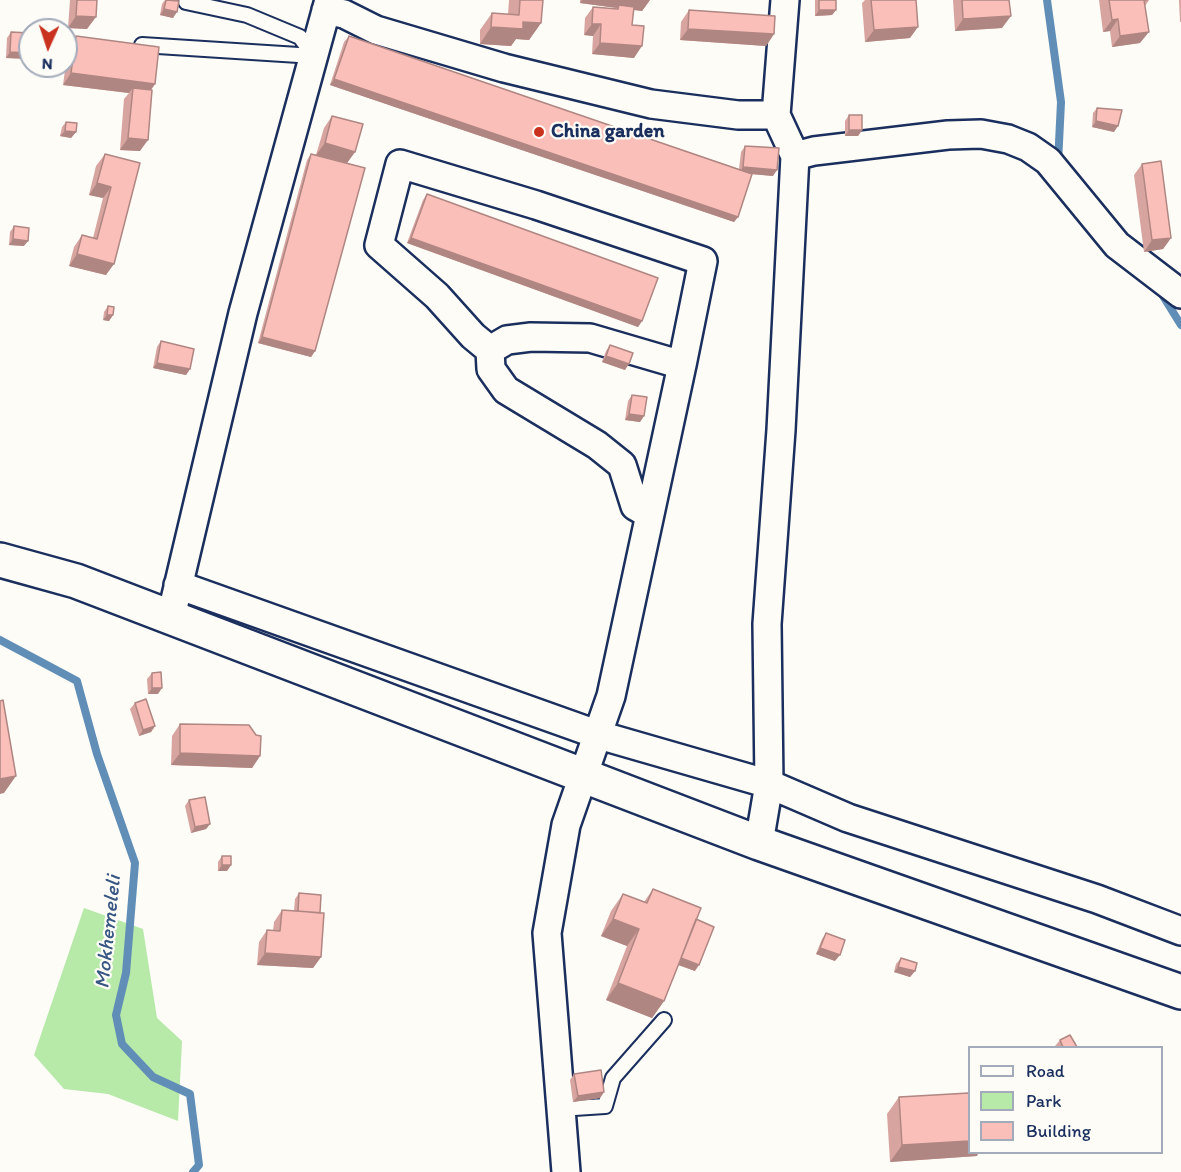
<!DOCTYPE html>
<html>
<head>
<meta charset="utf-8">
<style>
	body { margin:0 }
	#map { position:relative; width:1181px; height:1172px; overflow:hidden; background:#fdfcf7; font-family:Itim,sans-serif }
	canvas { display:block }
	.legend { position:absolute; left:968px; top:1046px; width:195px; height:108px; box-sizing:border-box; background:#fdfcf7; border:2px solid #a3aaba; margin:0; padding:8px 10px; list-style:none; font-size:18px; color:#1b2f5e }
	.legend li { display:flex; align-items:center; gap:12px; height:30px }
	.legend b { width:30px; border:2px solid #a3aaba }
	.north { position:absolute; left:18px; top:18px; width:60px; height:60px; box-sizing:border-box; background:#fdfcf7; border:2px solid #a3aaba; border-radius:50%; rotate:183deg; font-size:16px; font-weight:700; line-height:24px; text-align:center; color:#1b2f5e }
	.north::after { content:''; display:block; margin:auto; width:21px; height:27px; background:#c8321e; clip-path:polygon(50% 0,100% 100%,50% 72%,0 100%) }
</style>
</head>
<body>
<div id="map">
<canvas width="1181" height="1172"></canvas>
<ul class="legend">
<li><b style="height:8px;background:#fdfcf7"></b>Road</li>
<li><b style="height:16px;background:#b7e9a9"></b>Park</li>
<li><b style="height:16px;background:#fbbfba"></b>Building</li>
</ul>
<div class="north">N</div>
</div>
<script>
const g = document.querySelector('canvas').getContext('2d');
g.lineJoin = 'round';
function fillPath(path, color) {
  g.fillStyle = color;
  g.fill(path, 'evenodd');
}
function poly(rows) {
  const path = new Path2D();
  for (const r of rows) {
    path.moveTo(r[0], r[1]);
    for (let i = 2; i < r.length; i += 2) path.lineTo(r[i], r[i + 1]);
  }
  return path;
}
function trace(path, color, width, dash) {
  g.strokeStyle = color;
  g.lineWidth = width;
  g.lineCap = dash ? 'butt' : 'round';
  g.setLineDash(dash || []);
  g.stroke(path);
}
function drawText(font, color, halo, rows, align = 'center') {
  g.font = font + ' Itim,sans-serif';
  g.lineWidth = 4.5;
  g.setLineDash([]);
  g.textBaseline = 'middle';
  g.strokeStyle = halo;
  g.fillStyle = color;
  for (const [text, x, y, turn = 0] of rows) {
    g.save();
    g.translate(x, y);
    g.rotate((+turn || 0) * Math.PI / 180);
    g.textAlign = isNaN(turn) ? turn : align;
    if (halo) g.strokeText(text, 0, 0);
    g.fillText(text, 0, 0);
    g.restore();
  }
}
fillPath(poly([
	[84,908,143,929,157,1018,182,1041,178,1121,108,1094,64,1089,34,1055]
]), '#b7e9a9');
trace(poly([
	[1047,0,1061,102,1058,163],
	[1158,288,1181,325],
	[0,640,77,681,97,754,135,863,126,973,116,1015,122,1044,153,1077,190,1094,199,1165,193,1172]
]), '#618eb6', 8);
const lane = poly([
	[142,45,314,56,300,37,247,15,186,2],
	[559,1109,605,1106,613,1078,664,1020]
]);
const street = poly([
	[326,10,344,14,376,30,504,68,651,104,738,115,776,115],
	[795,156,814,151,948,135,981,134,1008,139,1028,147,1048,161,1117,245,1181,294],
	[490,350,473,336,437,296,379,245,400,164,536,205,703,261,682,365],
	[178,585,599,735,769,784,848,818,1097,899,1181,931],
	[174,604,243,313,329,0],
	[759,843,769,784,767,624,781,430,795,156,776,115,785,0],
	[566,1172,547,933,566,825,611,696,682,365,590,338,531,337,507,340,490,350,491,369,506,390,597,445,622,465,635,506,649,514]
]);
const secondary = poly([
	[0,560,76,581,759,843,1181,992]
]);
trace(lane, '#1b2f5e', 18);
trace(street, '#1b2f5e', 32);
trace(secondary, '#1b2f5e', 38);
trace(lane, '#fdfcf7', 14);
trace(street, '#fdfcf7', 27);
trace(secondary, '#fdfcf7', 33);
fillPath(poly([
	[70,0,97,0,87,29,68,28],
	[165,0,176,0,173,18,160,15,162,4],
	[509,0,543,0,541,23,529,40,516,39,511,46,480,44,480,30,492,13,508,14],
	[580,0,650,0,642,11,634,10,632,25,634,58,592,54,593,36,584,35,585,18,593,7,617,9,617,8,580,3],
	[815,0,836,0,836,10,832,15,815,16],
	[865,0,916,0,910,38,865,42,862,3],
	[953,0,1009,0,1002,28,955,31],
	[1099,0,1149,0,1145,6,1140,43,1112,47,1110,31,1103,32],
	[1179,0,1181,0,1181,22,1180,22],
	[689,10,774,34,766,46,680,40,681,22],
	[11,32,30,33,30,59,6,58,7,38],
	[76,36,155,84,151,90,140,151,120,150,124,99,129,93,63,85,68,48],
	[349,36,739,169,741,152,745,146,773,176,752,174,738,217,734,222,330,85,344,42],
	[1097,108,1114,132,1092,127,1093,113],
	[849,115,862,130,858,136,845,136,845,121],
	[332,116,355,152,347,163,316,155,324,128],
	[66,122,76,132,71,138,60,136,62,127],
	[105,154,140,163,106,275,69,266,74,247,82,235,93,238,103,198,89,195,96,166],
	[311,154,315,351,311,357,258,343,307,160],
	[1142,164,1171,238,1163,249,1144,252,1134,175],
	[427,194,642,321,638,327,407,243,423,200],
	[14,226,24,246,9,245,10,232],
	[108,306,113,315,109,321,103,320,104,312],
	[161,341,190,369,186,375,153,368,157,347],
	[610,345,625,370,602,362,606,351],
	[632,395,644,416,640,422,625,420,628,401],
	[152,673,158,694,148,694,147,679],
	[135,703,155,726,151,732,139,736,130,709],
	[180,724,260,756,252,768,171,765,172,736],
	[189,800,210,824,206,829,191,833,185,806],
	[222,856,231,865,227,871,218,871,218,862],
	[653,889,696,919,695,971,678,965,664,1001,652,1018,606,1000,627,946,601,936,611,911,623,894,644,902],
	[299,893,320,913,321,957,313,968,257,965,259,942,267,930,273,931,274,922,282,910,294,911,295,899],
	[826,933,835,961,816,954,822,939],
	[901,958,915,971,910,977,894,972,896,964],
	[1060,1040,1077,1047,1056,1047,1055,1046],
	[574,1074,604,1092,600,1098,573,1102,570,1080],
	[899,1097,977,1156,890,1162,887,1114]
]), '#d8a4a0');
fillPath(poly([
	[582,0,650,0,642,11,619,8,619,5,617,8,580,3],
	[164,9,177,12,173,18,160,15],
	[819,10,836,10,832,15,815,16],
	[76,16,96,17,87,29,68,28],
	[1011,16,1002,28,955,31,963,19],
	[1118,19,1110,31,1103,32,1112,20],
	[523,22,541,23,529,40,516,39,511,46,480,44,491,27],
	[592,24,601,24,593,36,584,35],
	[918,27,910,38,865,42,874,30],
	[688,29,774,34,766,46,680,40],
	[1149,32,1140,43,1112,47,1120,36],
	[600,43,642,46,634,58,592,54],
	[10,52,30,53,30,59,6,58],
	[71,73,155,84,147,95,133,88,129,93,63,85],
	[334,79,738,217,734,222,330,85],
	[1096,121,1118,126,1114,132,1092,127],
	[849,130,862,130,858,136,845,136],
	[65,131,76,132,71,138,60,136],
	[128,138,148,140,140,151,120,150],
	[325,143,355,152,347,163,316,155],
	[743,167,777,170,773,176,739,173],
	[97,183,111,187,103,198,89,195],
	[411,238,642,321,638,327,407,243],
	[1171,238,1163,249,1144,252,1152,240],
	[13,239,28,241,24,246,9,245],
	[77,254,114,264,106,275,69,266],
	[107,315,113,315,109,321,103,320],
	[262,337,315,351,311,357,258,343],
	[606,356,629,364,625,370,602,362],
	[157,363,190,369,186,375,153,368],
	[629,414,644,416,640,422,625,420],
	[152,688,162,688,158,694,148,694],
	[155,726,151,732,139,736,143,730],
	[180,753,260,756,252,768,171,765],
	[16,776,4,793,0,794,0,779],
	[210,824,206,829,191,833,195,827],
	[222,865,231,865,227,871,218,871],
	[613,919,639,929,627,946,601,936],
	[820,948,840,955,835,961,816,954],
	[265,953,321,957,313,968,257,965],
	[680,958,699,965,695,971,676,964],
	[898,967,915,971,910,977,894,972],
	[618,983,664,1001,652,1018,606,1000],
	[604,1092,600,1098,573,1102,578,1096],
	[969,1141,969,1152,979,1152,977,1156,890,1162,902,1145]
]), '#b08682');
const building = poly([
	[77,0,97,0,96,17,76,16,77,0],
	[166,0,179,1,177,12,164,9,166,0],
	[520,0,543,0,541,23,523,22,523,29,491,27,492,13,519,15,520,0],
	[819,0,836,0,836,10,819,10,819,0],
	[871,0,916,0,918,27,874,30,871,0],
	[962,0,1009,0,1011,16,963,19,962,0],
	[1109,0,1147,0,1144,0,1149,32,1120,36,1118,19,1112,20,1109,0],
	[619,5,634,7,632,25,644,26,642,46,600,43,601,24,592,24,593,7,618,9,619,5],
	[689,10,775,16,774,34,688,29,689,10],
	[11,32,30,33,30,53,10,52,11,32],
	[76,36,159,47,155,84,71,73,76,36],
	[349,36,752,174,738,217,334,79,349,36],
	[133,88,152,90,148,140,128,138,133,88],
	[1097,108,1122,110,1118,126,1096,121,1097,108],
	[849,115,862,115,862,130,849,130,849,115],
	[332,116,363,124,355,152,325,143,332,116],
	[66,122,77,123,76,132,65,131,66,122],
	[745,146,779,148,777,170,743,167,745,146],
	[105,154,140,163,114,264,77,254,82,235,97,239,111,187,97,183,105,154],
	[311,154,365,168,315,351,262,337,311,154],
	[1161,161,1171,238,1152,240,1142,164,1161,161],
	[427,194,658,278,642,321,411,238,427,194],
	[14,226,29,228,28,241,13,239,14,226],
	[108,306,114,307,113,315,107,315,108,306],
	[161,341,194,349,190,369,157,363,161,341],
	[610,345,633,353,629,364,606,356,610,345],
	[632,395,647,397,644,416,629,414,632,395],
	[161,672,162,688,152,688,152,673,161,672],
	[146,699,155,726,143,730,135,703,146,699],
	[3,700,16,776,0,779,0,701,3,700],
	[180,724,249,725,256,735,261,736,260,756,180,753,180,724],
	[205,797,210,824,195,827,189,800,205,797],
	[222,856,231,856,231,865,222,865,222,856],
	[653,889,701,908,664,1001,618,983,639,929,613,919,623,894,647,903,653,889],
	[299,893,321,895,320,913,298,911,299,893],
	[282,910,324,913,321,957,265,953,267,930,280,931,282,910],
	[696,919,714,927,699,965,681,958,696,919],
	[826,933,845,940,840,955,820,948,826,933],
	[901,958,917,963,915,971,898,967,901,958],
	[1070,1035,1077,1047,1063,1047,1060,1040,1070,1035],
	[601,1070,604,1092,578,1096,574,1074,601,1070],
	[969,1093,969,1141,902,1145,899,1097,969,1093]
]);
fillPath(building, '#fbbfba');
trace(building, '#b08682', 1.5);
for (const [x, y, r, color] of [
	[539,132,6,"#c8321e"]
]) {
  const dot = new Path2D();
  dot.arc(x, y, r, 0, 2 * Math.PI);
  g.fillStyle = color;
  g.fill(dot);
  trace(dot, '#fdfcf7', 2);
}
drawText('bold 20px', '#1b2f5e', '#fdfcf7', [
	["China garden",551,132]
], 'left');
drawText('italic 21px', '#385783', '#fdfcf7', [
	["Mokhemeleli",109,932,-84]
]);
</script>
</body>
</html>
